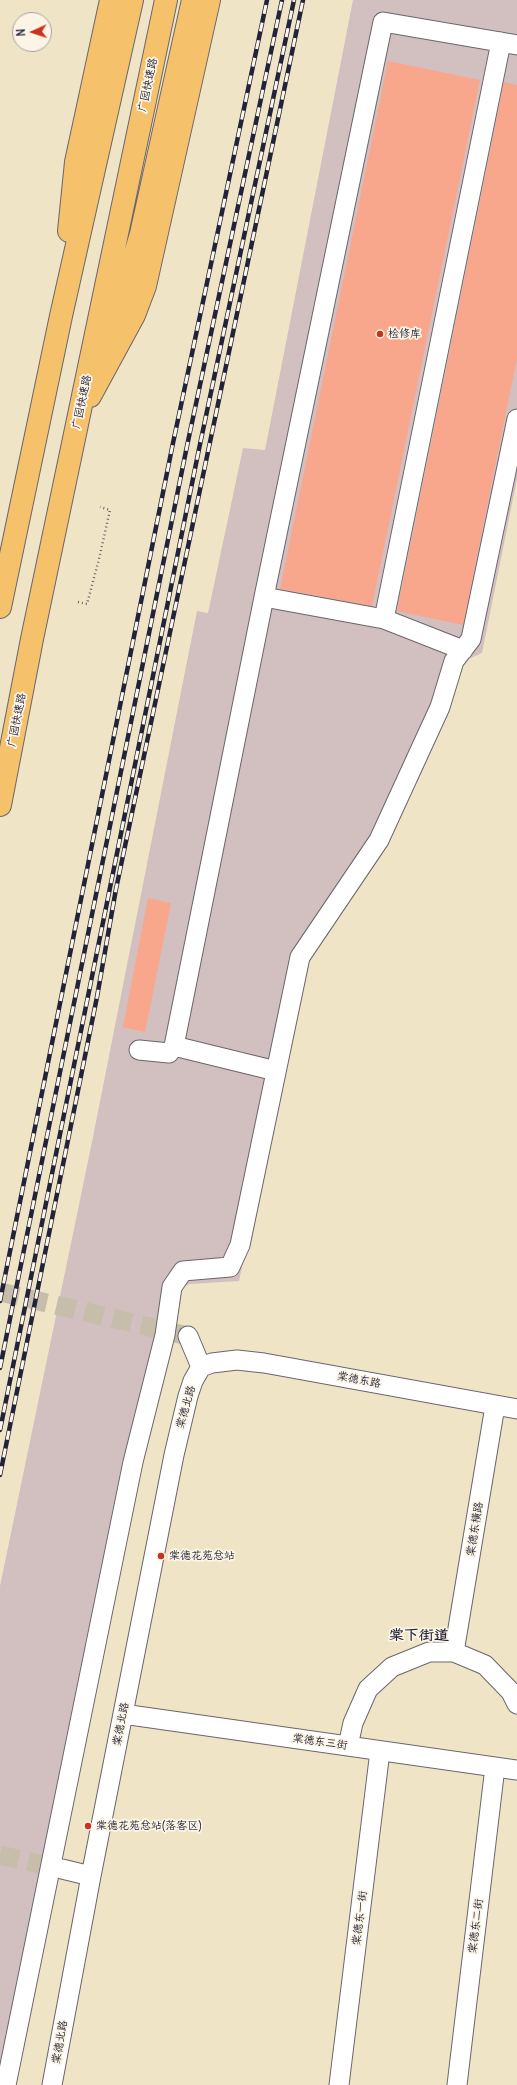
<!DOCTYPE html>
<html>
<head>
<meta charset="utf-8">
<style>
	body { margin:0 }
	#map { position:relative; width:517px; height:2085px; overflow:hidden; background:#efe5c6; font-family:Delius,sans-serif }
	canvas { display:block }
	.north { position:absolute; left:12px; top:12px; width:40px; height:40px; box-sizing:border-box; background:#fcf5e5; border:1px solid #a5a1a1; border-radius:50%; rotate:267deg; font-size:11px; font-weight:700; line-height:16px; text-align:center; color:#22223b }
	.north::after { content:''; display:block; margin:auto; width:14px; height:18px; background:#c8321e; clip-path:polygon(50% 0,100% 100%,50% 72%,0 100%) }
</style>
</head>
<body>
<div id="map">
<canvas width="517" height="2085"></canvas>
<div class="north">N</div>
</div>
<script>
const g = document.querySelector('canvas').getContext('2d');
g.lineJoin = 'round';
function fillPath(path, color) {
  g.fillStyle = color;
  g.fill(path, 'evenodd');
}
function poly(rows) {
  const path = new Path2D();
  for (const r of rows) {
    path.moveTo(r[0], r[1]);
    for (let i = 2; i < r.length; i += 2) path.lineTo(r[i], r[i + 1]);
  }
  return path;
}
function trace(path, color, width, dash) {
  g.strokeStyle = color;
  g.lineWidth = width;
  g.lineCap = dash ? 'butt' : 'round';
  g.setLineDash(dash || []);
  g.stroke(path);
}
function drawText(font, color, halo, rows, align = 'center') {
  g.font = font + ' Delius,"LXGW WenKai TC",sans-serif';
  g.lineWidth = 3.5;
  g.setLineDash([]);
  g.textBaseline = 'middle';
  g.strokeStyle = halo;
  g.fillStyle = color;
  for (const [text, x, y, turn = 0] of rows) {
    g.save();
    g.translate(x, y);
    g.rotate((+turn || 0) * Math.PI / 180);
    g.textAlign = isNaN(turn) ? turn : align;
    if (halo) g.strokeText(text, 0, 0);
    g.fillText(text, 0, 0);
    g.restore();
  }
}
fillPath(poly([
	[353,0,517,0,517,479,482,653,462,662,446,714,307,952,239,1281,189,1284,177,1291,0,2085,0,1586,92,1142,197,611,208,613,243,448,265,450]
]), '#d2bfc0');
fillPath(poly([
	[388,61,480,80,372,606,280,589],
	[504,82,517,85,517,358,463,625,397,611],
	[148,898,171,903,145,1032,123,1027]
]), '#f8a78d');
trace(poly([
	[0,1292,188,1336],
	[0,1855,62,1869]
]), '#c6beaa', 19, [19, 10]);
const minor = poly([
	[264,597,384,619,463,650],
	[384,619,501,42],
	[174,1046,264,597,383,22,517,45],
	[139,1050,169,1053,174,1046,276,1071],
	[188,1336,201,1367],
	[201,1367,212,1363,237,1360,264,1363,517,1409],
	[454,1652,495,1406],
	[123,1714,517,1770],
	[348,1746,353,1723,368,1689,392,1667,429,1652,454,1652,485,1665,511,1692,517,1704],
	[62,1869,91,1876],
	[6,2085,133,1462,165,1335,172,1287,183,1271,230,1267,240,1245,300,957,379,840,440,707,454,661,471,639,517,419],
	[52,2085,91,1876,174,1455,188,1396,193,1381,201,1367],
	[339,2085,380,1751],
	[457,2085,495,1767]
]);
const highway = poly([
	[69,231,76,162,111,0],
	[110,338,141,234,193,0],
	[90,396,134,315,145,286,209,0],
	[0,607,61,316,132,0],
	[0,805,32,639,166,0]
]);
trace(minor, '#6a666c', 21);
trace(highway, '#6a666c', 24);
trace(poly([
	[78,602,87,604,99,559,110,510,100,507]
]), '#6a666c', 2.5, [1, 3]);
trace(minor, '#fff', 19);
trace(highway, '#f5c16b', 22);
const rail = poly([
	[0,1301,173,443,267,0],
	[0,1368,187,446,282,0],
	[0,1430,199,449,294,0],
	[0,1475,97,997,116,889,303,0]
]);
trace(rail, '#22223b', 4.5);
trace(rail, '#fcf5e5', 3, [9]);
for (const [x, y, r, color] of [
	[380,334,4,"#c8321e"],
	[161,1556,4,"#c8321e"],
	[88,1826,4,"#c8321e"]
]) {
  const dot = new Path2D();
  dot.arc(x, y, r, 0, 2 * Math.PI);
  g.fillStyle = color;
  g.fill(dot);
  trace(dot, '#fcf5e5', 1.5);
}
drawText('11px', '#22223b', '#fcf5e5', [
	["广园快速路",148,85,-78],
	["广园快速路",82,402,-78],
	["广园快速路",17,720,-79],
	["棠德东路",359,1380,11],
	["棠德北路",186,1407,-74],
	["棠德东横路",475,1529,-81],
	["棠德北路",121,1724,-79],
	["棠德东三街",320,1742,8],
	["棠德东一街",360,1918,-83],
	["棠德东二街",476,1926,-83],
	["棠德北路",60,2042,-80]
]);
drawText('11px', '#22223b', '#fcf5e5', [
	["检修库",388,334],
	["棠德花苑总站",169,1556],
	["棠德花苑总站(落客区)",96,1826]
], 'left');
drawText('bold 15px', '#22223b', '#fcf5e5', [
	["棠下街道",419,1636]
]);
</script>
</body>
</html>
